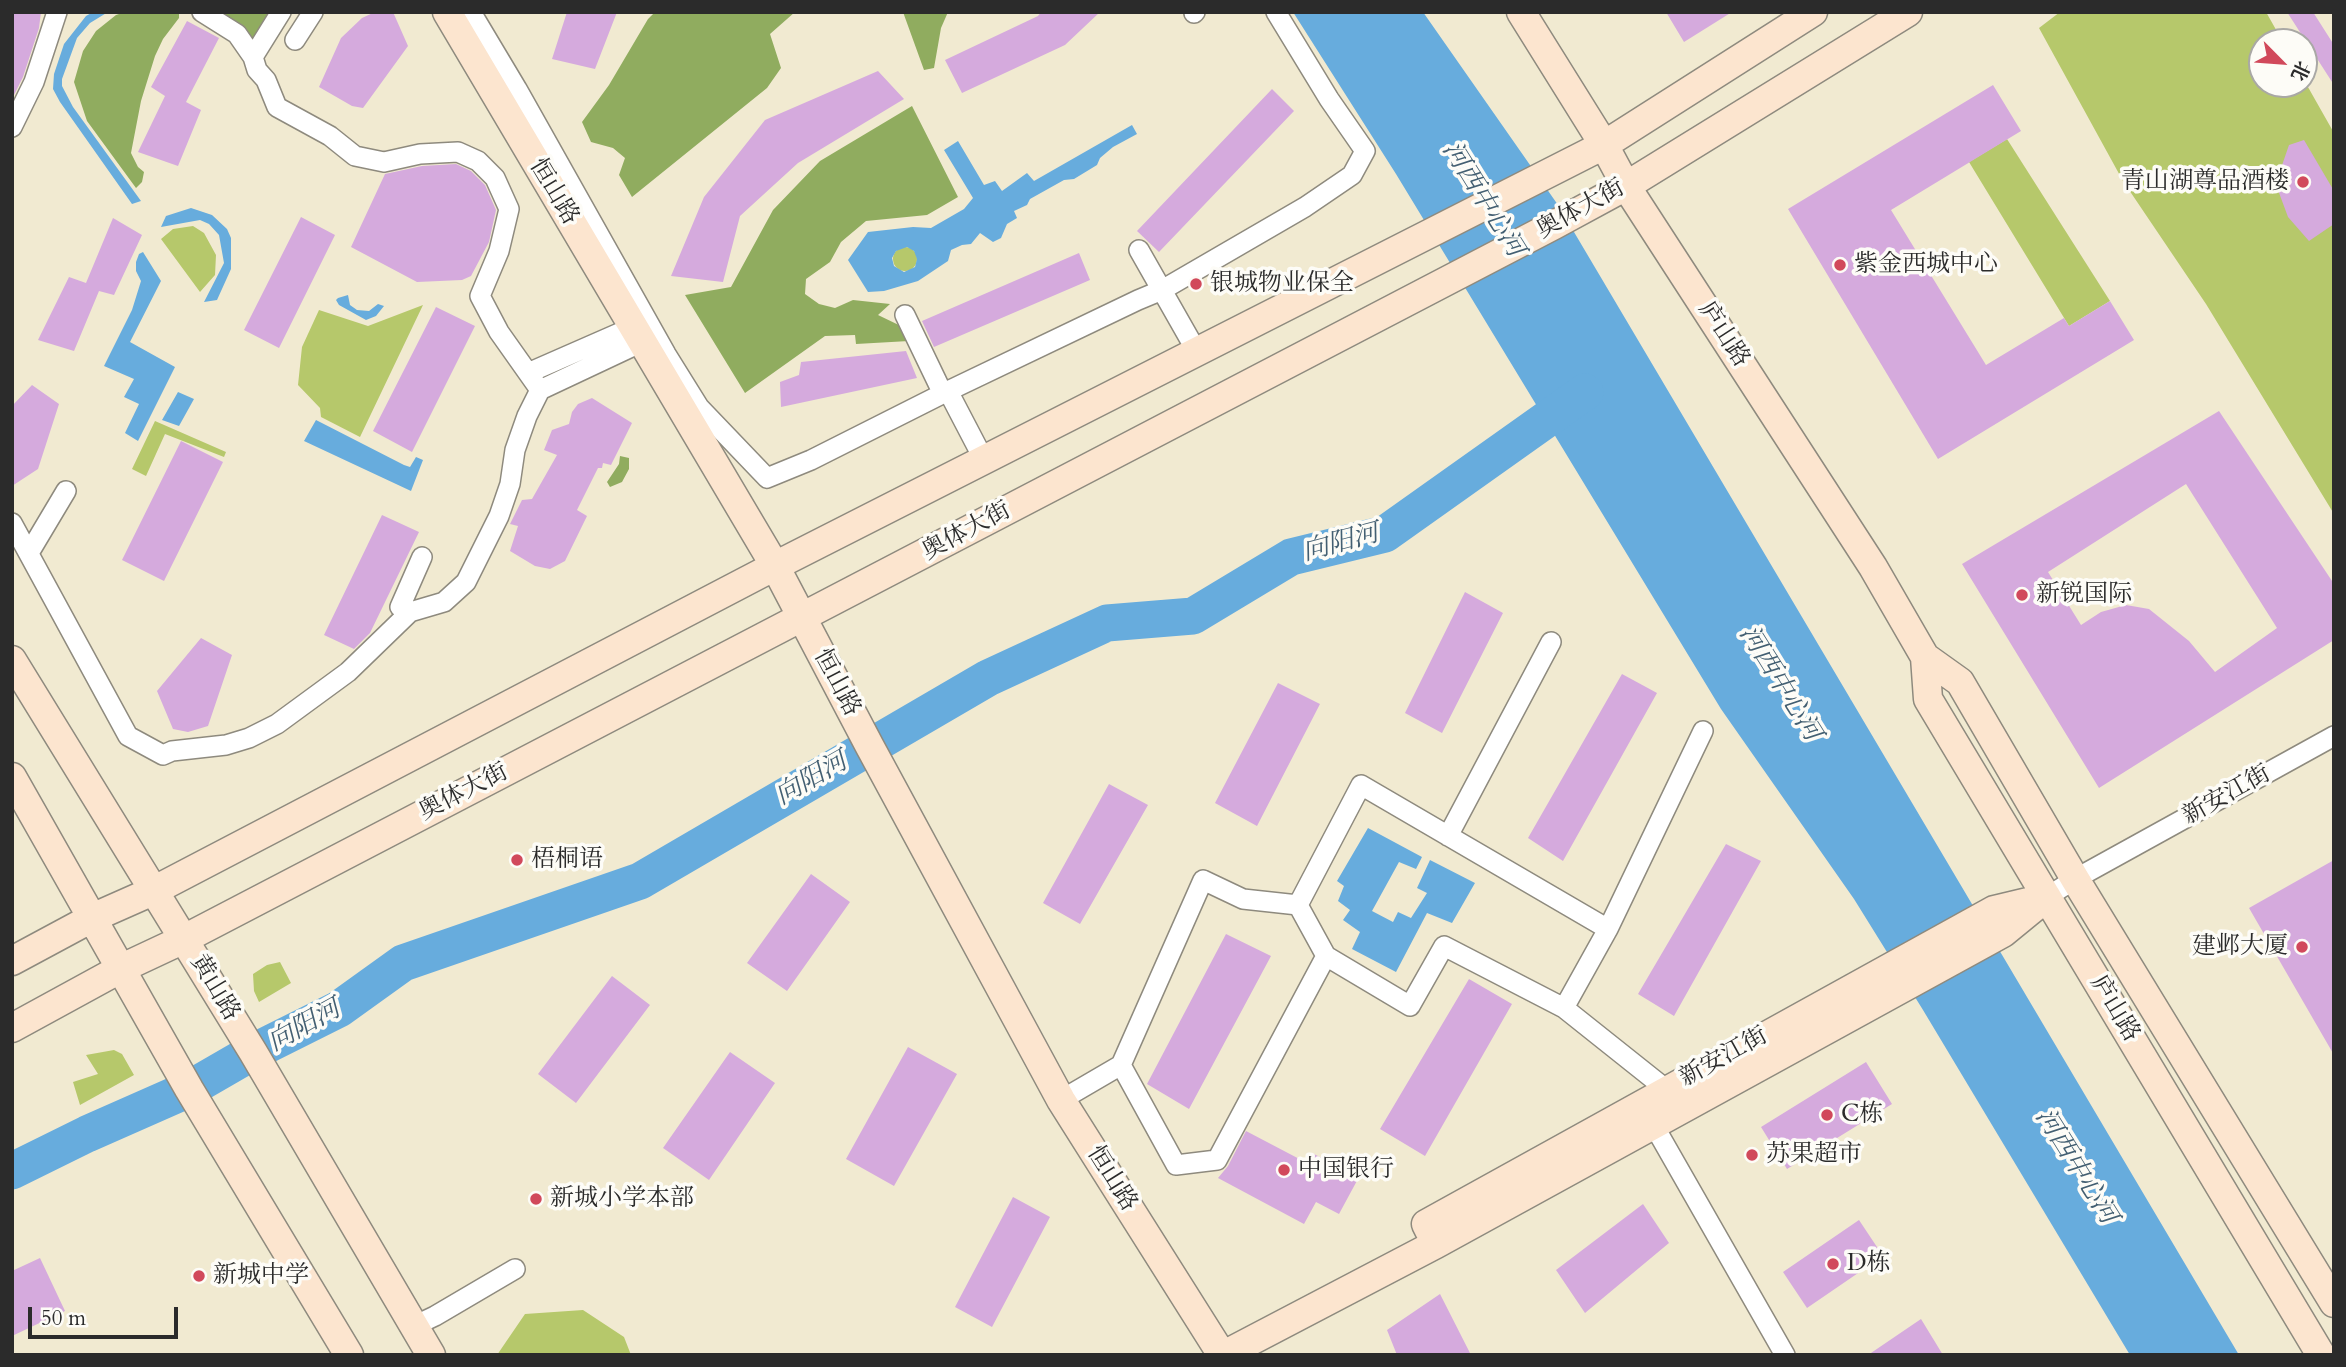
<!DOCTYPE html>
<html>
<head>
<meta charset="utf-8">
<style>
	body { margin:0 }
	#map { position:relative; width:2346px; height:1367px; overflow:hidden; background:#f1ead1; font-family:Cardo,"Noto Serif SC",serif }
	canvas { display:block }
	.frame { position:absolute; inset:0; border:14px solid #2b2b2b; pointer-events:none }
	.north { position:absolute; left:2248px; top:28px; width:70px; height:70px; box-sizing:border-box; background:#fdfcf7; border:2px solid #a9a8a5; border-radius:50%; rotate:115deg; font-size:19px; font-weight:700; line-height:28px; text-align:center; color:#2b2b2b }
	.north::after { content:''; display:block; margin:auto; width:24px; height:32px; background:#d1495b; clip-path:polygon(50% 0,100% 100%,50% 72%,0 100%) }
	.scale { position:absolute; left:28px; top:1307px; width:150px; height:32px; box-sizing:border-box; border:4px solid #2b2b2b; border-top:0; padding-left:9px; font-size:21px; line-height:24px; white-space:nowrap; color:#2b2b2b; -webkit-text-stroke:5px #fdfcf7; paint-order:stroke }
</style>
</head>
<body>
<div id="map">
<canvas width="2346" height="1367"></canvas>
<div class="frame"></div>
<div class="north">北</div>
<div class="scale">50 m</div>
</div>
<script>
const g = document.querySelector('canvas').getContext('2d');
g.lineJoin = 'round';
function fillPath(path, color) {
  g.fillStyle = color;
  g.fill(path, 'evenodd');
}
function poly(rows) {
  const path = new Path2D();
  for (const r of rows) {
    if (r.length === 3) {
      path.moveTo(r[0] + r[2], r[1]);
      path.arc(r[0], r[1], r[2], 0, 2 * Math.PI);
      continue;
    }
    path.moveTo(r[0], r[1]);
    for (let i = 2; i < r.length; i += 2) path.lineTo(r[i], r[i + 1]);
  }
  return path;
}
function trace(path, color, width, dash) {
  g.strokeStyle = color;
  g.lineWidth = width;
  g.lineCap = dash ? 'butt' : 'round';
  g.setLineDash(dash || []);
  g.stroke(path);
}
function drawText(font, color, halo, rows, align = 'center') {
  g.font = font + ' Cardo,"Noto Serif SC",serif';
  g.lineWidth = 7;
  g.setLineDash([]);
  g.textBaseline = 'middle';
  g.strokeStyle = halo;
  g.fillStyle = color;
  for (const [text, x, y, turn = 0] of rows) {
    g.save();
    g.translate(x, y);
    g.rotate((+turn || 0) * Math.PI / 180);
    g.textAlign = isNaN(turn) ? turn : align;
    if (halo) g.strokeText(text, 0, 0);
    g.fillText(text, 0, 0);
    g.restore();
  }
}
fillPath(poly([
	[2060,12,2266,12,2283,42,2262,42,2262,84,2304,84,2304,80,2334,133,2334,514,2206,304,2123,181,2039,28],
	[2007,139,2110,301,2069,326,1969,162],
	[193,226,204,233,216,255,215,275,200,292,161,239,173,229],
	[905,259,12],
	[423,305,360,437,321,417,320,408,298,385,302,347,319,310,368,326],
	[155,421,226,452,224,457,165,434,146,476,132,469],
	[280,962,291,983,259,1002,254,991,253,974,267,965],
	[114,1050,122,1054,134,1075,80,1105,73,1082,98,1074,86,1055],
	[583,1310,624,1337,631,1355,497,1355,525,1314]
]), '#b6c86b');
fillPath(poly([
	[125,12,179,12,179,18,163,39,155,56,141,101,131,153,138,167,144,172,142,182,136,188,87,121,74,82,83,51,96,31,116,15],
	[211,12,276,12,254,49],
	[655,12,795,12,770,34,781,68,767,88,632,197,619,175,625,158,613,148,591,142,582,122,609,85,648,19],
	[903,12,948,12,941,28,934,68,924,70],
	[912,106,958,197,927,215,866,221,841,242,830,262,806,279,805,294,819,304,835,308,853,300,890,304,878,315,905,328,909,341,856,344,855,335,825,336,745,393,685,295,731,287,773,210,820,161],
	[620,456,629,458,629,469,622,482,610,487,607,482,619,464]
]), '#90ac5f');
fillPath(poly([
	[93,12,108,12,90,23,77,38,62,79,62,86,73,107,141,201,132,204,60,102,53,89,54,74,64,44,86,16],
	[1293,12,1423,12,1558,205,2239,1355,2130,1355,1923,1010,1854,899,1721,709,1396,174],
	[1132,125,1137,134,1113,147,1100,158,1097,165,1074,179,1064,180,1030,199,1027,205,1014,211,1017,218,1007,224,1001,238,993,242,980,233,971,244,962,245,951,250,948,261,918,281,884,291,868,292,848,260,868,232,913,227,931,228,964,209,973,198,944,150,958,141,984,185,995,181,1002,191,1027,173,1034,181],
	[907,247,914,251,917,259,915,267,904,272,894,266,892,258,896,251],
	[191,208,212,215,227,229,231,238,231,269,217,300,204,302,224,263,219,235,209,224,200,220,161,227,166,216],
	[143,252,161,281,130,342,175,367,138,441,125,433,139,404,124,397,134,379,104,366,132,310,141,281,136,271,136,262,139,254],
	[348,295,350,305,357,310,369,311,378,304,384,306,376,316,366,320,339,305,336,300,338,298],
	[178,392,194,399,179,426,162,420],
	[316,420,404,465,410,467,416,457,423,460,411,491,304,441],
	[1368,828,1422,857,1416,869,1399,862,1372,911,1393,922,1398,912,1411,918,1427,893,1417,888,1430,860,1475,883,1452,923,1427,913,1396,972,1352,949,1360,932,1343,920,1350,910,1338,901,1344,886,1337,881]
]), '#67acdd');
trace(poly([
	[12,1171,87,1134,189,1089,253,1052,339,1009,403,963,640,881,988,678,1107,623,1193,616,1291,557,1385,534,1585,392]
]), '#67acdd', 37);
fillPath(poly([
	[12,12,41,12,39,28,23,77,12,99],
	[375,12,393,12,408,46,363,108,352,106,319,87,341,38,362,18],
	[567,12,617,12,595,69,552,59],
	[1041,12,1100,12,1065,45,962,93,945,60,1038,16],
	[1666,12,1732,12,1684,42],
	[2287,12,2313,12,2334,45,2334,85],
	[187,21,219,38,186,102,201,110,178,166,138,152,165,96,151,87],
	[878,71,904,99,798,163,740,216,723,282,671,276,704,197,765,120],
	[1993,85,2021,131,1891,210,1986,365,2064,318,2069,326,2110,301,2134,340,1938,459,1788,209],
	[1272,89,1294,111,1159,252,1137,231],
	[2304,140,2334,191,2334,224,2309,241,2288,217,2278,190,2279,174,2289,145],
	[456,164,471,171,485,185,496,210,489,242,471,276,462,280,417,282,351,247,385,174,422,166],
	[301,217,335,235,279,348,244,330],
	[113,218,142,235,114,295,99,291,74,351,38,340,69,277,86,283],
	[1079,253,1090,280,934,347,922,321],
	[436,307,475,326,412,452,373,431],
	[906,351,917,378,781,407,780,382,799,375,801,362],
	[32,385,59,404,38,469,12,486,12,406],
	[592,398,632,423,611,465,603,463,602,468,598,468,577,510,587,516,565,561,550,569,535,566,510,551,518,526,510,524,522,500,532,499,557,455,544,450,552,430,569,424,572,412,578,404],
	[2219,411,2334,584,2334,640,2099,788,1962,564],
	[2186,484,2277,628,2215,672,2189,641,2149,609,2126,605,2101,612,2081,625,2048,572],
	[181,441,223,462,164,581,122,560],
	[382,515,419,532,370,633,354,649,324,635],
	[1465,592,1503,613,1442,733,1405,713],
	[201,638,232,655,208,726,188,732,173,729,157,691],
	[1622,674,1657,693,1563,861,1528,838],
	[1278,683,1320,704,1257,826,1215,803],
	[1109,784,1148,805,1080,924,1043,903],
	[1726,844,1761,861,1674,1016,1638,994],
	[2334,860,2334,1055,2249,908],
	[811,874,850,902,787,991,747,963],
	[1226,934,1271,956,1189,1109,1147,1084],
	[612,976,650,1005,576,1103,538,1074],
	[1469,979,1512,1004,1425,1156,1380,1129],
	[908,1047,957,1074,894,1186,846,1159],
	[730,1052,775,1083,709,1180,663,1148],
	[1866,1062,1892,1104,1787,1169,1761,1127],
	[1246,1131,1307,1163,1312,1153,1359,1177,1339,1214,1316,1202,1304,1224,1218,1178,1228,1166],
	[1013,1197,1050,1217,992,1327,955,1307],
	[1643,1204,1669,1243,1585,1313,1556,1270],
	[1859,1220,1883,1256,1807,1308,1783,1272],
	[40,1258,65,1311,12,1336,12,1271],
	[1440,1294,1471,1355,1397,1355,1387,1330],
	[1921,1319,1943,1355,1868,1355]
]), '#d5aadd');
const street = poly([
	[202,12,237,34,253,57,281,12],
	[471,12,517,89,666,354,699,407,767,478,811,460,948,391,1138,300,1162,290,1305,207,1352,175,1365,151,1329,99,1276,12],
	[1194,13,1195,12],
	[295,40,313,12],
	[253,57,257,70,266,80,277,107,330,136,355,156,384,162,420,154,458,152,478,161,495,178,509,209,499,251,480,296,499,332,540,390,527,416,515,450,510,484,499,516,466,582,444,602,410,612,400,607,422,557],
	[12,127,34,82,57,12],
	[1139,250,1197,352],
	[905,315,943,394],
	[528,373,633,327],
	[540,390,642,342],
	[948,391,984,460],
	[12,523,128,736,163,755,172,751,226,745,249,738,277,724,348,672,410,612],
	[29,553,66,491],
	[1448,836,1551,642],
	[2047,897,2075,879,2334,736],
	[1298,905,1326,956],
	[1608,929,1703,731],
	[1121,1065,1176,1165,1217,1160,1326,956,1410,1006,1444,946,1564,1008],
	[1061,1100,1121,1065,1203,880,1243,899,1298,905,1361,785,1608,929,1564,1008,1667,1090],
	[1653,1124,1785,1355],
	[414,1326,435,1316,515,1269]
]);
const secondary = poly([
	[447,12,775,566,869,745,1061,1100,1222,1355],
	[1521,12,1604,145,1626,186,1873,567,1925,657,1960,682,2075,879,2334,1303],
	[1925,657,1928,699,2321,1355],
	[12,660,253,1052,431,1355],
	[12,777,189,1089,349,1355],
	[12,961,92,918,153,891,775,566,1604,145,1813,12],
	[12,1028,120,969,184,939,1554,225,1626,186,1908,12],
	[1436,1244,1426,1224,1994,910,2040,899],
	[1224,1355,1436,1244,2003,933,2047,897]
]);
trace(street, '#8e8a7e', 22);
trace(secondary, '#8e8a7e', 31);
trace(street, '#fff', 19);
trace(secondary, '#fce5cf', 28);
for (const [x, y, r, color] of [
	[2303,182,7,"#d1495b"],
	[1840,265,7,"#d1495b"],
	[1196,284,7,"#d1495b"],
	[2022,595,7,"#d1495b"],
	[517,860,7,"#d1495b"],
	[2302,947,7,"#d1495b"],
	[1827,1115,7,"#d1495b"],
	[1752,1155,7,"#d1495b"],
	[1284,1170,7,"#d1495b"],
	[536,1199,7,"#d1495b"],
	[1833,1264,7,"#d1495b"],
	[199,1276,7,"#d1495b"]
]) {
  const dot = new Path2D();
  dot.arc(x, y, r, 0, 2 * Math.PI);
  g.fillStyle = color;
  g.fill(dot);
  trace(dot, '#fdfcf7', 2.5);
}
drawText('24px', '#2b2b2b', '#fdfcf7', [
	["青山湖尊品酒楼",2289,182,"right"],
	["紫金西城中心",1854,265],
	["银城物业保全",1210,284],
	["新锐国际",2036,595],
	["梧桐语",531,860],
	["建邺大厦",2288,947,"right"],
	["C栋",1841,1115],
	["苏果超市",1766,1155],
	["中国银行",1298,1170],
	["新城小学本部",550,1199],
	["D栋",1847,1264],
	["新城中学",213,1276]
], 'left');
drawText('24px', '#2b2b2b', '#fdfcf7', [
	["恒山路",553,192,59],
	["奥体大街",1581,210,-29],
	["庐山路",1723,335,57],
	["奥体大街",967,532,-28],
	["恒山路",836,683,62],
	["奥体大街",464,793,-27],
	["新安江街",2227,796,-29],
	["黄山路",214,988,59],
	["庐山路",2114,1009,59],
	["新安江街",1724,1058,-29],
	["恒山路",1111,1179,58]
]);
drawText('italic 26px', '#435f72', '#fdfcf7', [
	["河西中心河",1482,200,58],
	["向阳河",1341,544,-15],
	["河西中心河",1779,684,58],
	["向阳河",812,780,-30],
	["向阳河",305,1027,-29],
	["河西中心河",2075,1167,58]
]);
</script>
</body>
</html>
